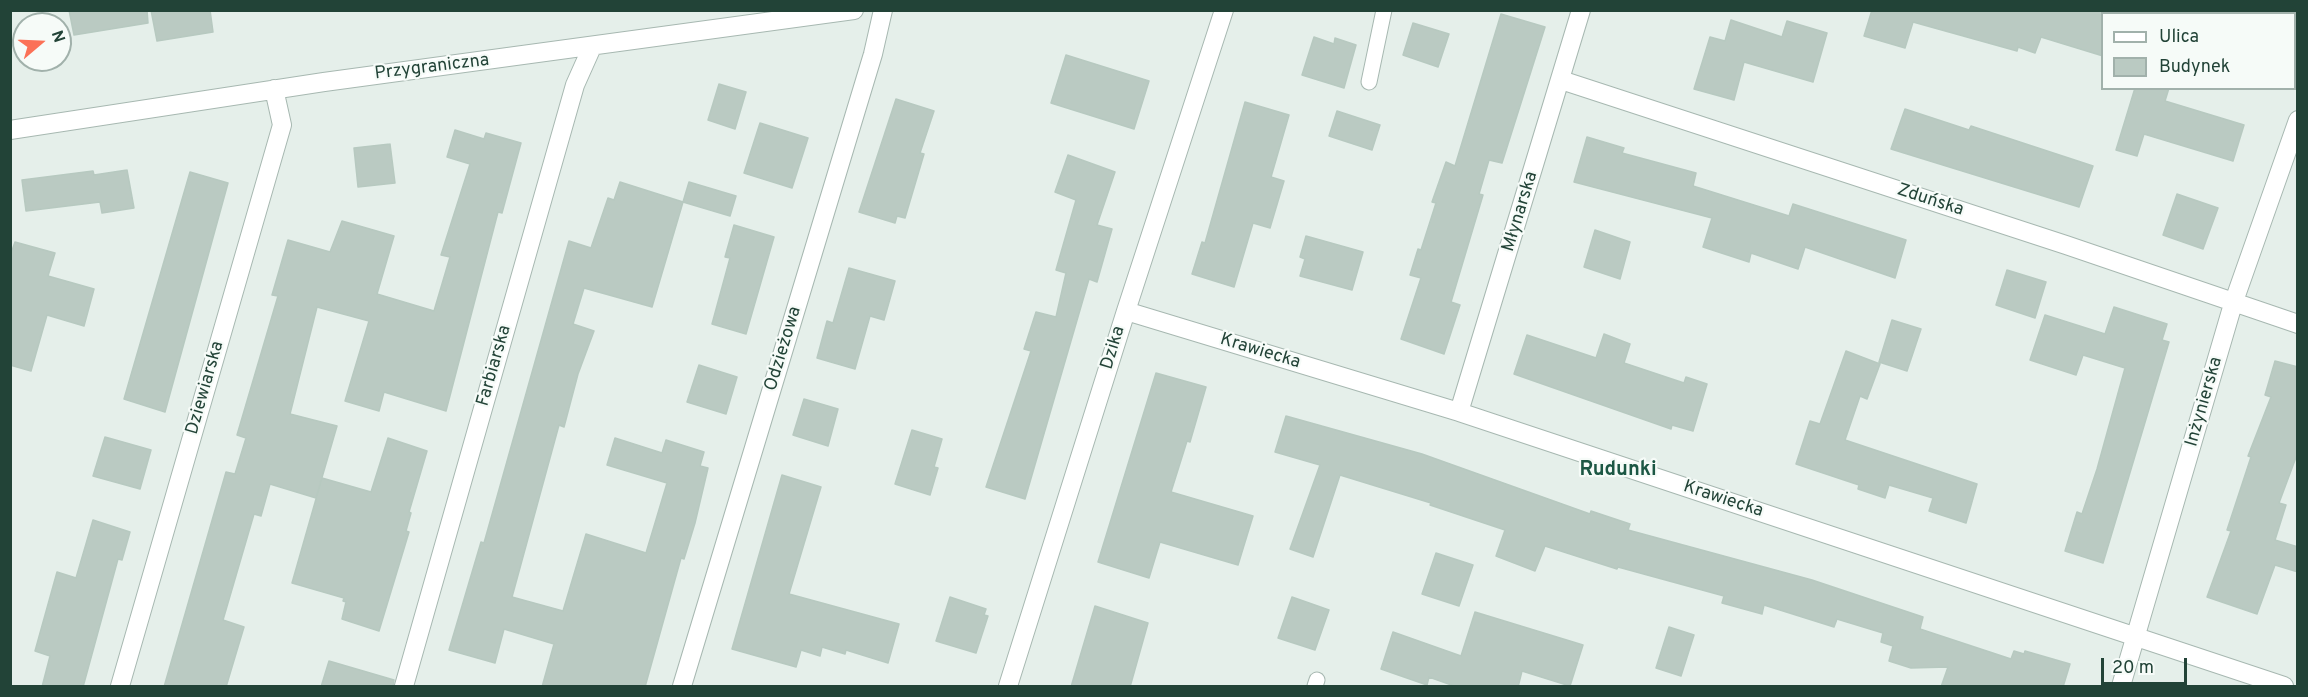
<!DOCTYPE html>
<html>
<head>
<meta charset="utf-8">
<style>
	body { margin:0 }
	#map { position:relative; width:2308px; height:697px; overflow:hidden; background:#e5efea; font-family:Overpass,sans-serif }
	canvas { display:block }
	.frame { position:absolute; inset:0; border:12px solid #224337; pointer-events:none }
	.legend { position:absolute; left:2101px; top:12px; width:195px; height:78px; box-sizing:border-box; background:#f6fbf8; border:2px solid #a1b1ab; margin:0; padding:8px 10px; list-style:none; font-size:18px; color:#224337 }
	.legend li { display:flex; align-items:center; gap:12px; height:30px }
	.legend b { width:30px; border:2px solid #a1b1ab }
	.north { position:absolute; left:12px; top:12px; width:60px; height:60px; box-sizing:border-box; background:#f6fbf8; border:2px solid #a1b1ab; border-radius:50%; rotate:71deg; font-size:16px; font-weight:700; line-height:24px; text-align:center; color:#224337 }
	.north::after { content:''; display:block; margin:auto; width:21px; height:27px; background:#fb7157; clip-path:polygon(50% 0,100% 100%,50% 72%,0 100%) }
	.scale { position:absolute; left:2101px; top:658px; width:86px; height:27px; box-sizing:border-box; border:3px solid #224337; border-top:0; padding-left:8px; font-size:18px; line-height:21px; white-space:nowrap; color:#224337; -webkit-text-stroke:4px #f6fbf8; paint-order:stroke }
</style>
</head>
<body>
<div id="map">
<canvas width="2308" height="697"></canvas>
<div class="frame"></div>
<ul class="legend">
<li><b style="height:8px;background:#fff"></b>Ulica</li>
<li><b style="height:16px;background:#bacac2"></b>Budynek</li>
</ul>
<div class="north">N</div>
<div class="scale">20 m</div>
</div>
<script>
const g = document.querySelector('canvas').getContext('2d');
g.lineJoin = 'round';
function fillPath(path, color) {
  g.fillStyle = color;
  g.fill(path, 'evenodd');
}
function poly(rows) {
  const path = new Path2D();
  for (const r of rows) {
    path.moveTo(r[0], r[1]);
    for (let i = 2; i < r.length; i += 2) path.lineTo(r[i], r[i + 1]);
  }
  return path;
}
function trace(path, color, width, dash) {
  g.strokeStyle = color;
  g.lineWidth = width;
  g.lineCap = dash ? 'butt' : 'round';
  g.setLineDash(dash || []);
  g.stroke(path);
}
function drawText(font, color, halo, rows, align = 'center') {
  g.font = font + ' Overpass,sans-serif';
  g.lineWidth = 4.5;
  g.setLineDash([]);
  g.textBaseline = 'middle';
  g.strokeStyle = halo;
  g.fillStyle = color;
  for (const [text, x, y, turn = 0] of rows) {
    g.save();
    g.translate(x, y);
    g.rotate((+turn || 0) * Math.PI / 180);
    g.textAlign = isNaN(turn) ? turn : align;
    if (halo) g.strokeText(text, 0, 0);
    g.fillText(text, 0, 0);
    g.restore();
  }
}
const building = poly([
	[69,10,147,10,148,23,74,35,69,10],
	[151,10,210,10,213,32,157,41,151,10],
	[1872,10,2103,10,2103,56,2041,37,2035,53,2018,47,2017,51,1913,22,1905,48,1864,36,1872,10],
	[1501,14,1545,27,1502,163,1489,160,1479,194,1483,195,1451,302,1460,305,1444,354,1401,339,1421,278,1410,275,1418,249,1421,250,1436,203,1432,202,1446,162,1455,166,1501,14],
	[1731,20,1782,37,1787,21,1827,33,1813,82,1744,62,1734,100,1694,89,1710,37,1725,41,1731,20],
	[1413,23,1449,34,1438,67,1403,55,1413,23],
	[1314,37,1334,44,1335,38,1356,45,1344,88,1302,75,1314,37],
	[1066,55,1149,81,1134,129,1051,103,1066,55],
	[719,84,746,92,735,129,708,120,719,84],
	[2135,88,2169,88,2165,101,2244,125,2233,161,2144,134,2137,156,2116,150,2135,88],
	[896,99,934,111,920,153,924,154,905,218,897,216,895,223,859,212,896,99],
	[1245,102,1289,115,1271,177,1284,181,1270,228,1253,223,1234,287,1192,274,1202,242,1205,243,1245,102],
	[1905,109,1969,130,1971,126,2093,166,2079,207,1891,149,1905,109],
	[1337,111,1380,125,1372,150,1329,136,1337,111],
	[760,123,808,138,792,188,744,173,760,123],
	[455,130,484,139,486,133,521,143,502,213,498,212,446,411,384,392,379,411,345,401,369,321,317,307,290,414,337,426,316,498,270,484,261,516,254,514,223,620,244,627,226,687,164,687,226,472,235,474,246,438,237,435,278,296,272,295,288,240,330,252,342,221,394,236,377,294,434,311,450,257,441,255,470,164,447,157,455,130],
	[1587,137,1624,148,1622,153,1696,173,1693,186,1789,216,1793,204,1906,240,1895,278,1805,247,1798,269,1751,253,1749,262,1703,247,1712,218,1574,182,1587,137],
	[390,144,395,183,358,187,354,148,390,144],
	[1068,155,1115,172,1097,225,1112,229,1097,282,1089,279,1025,499,986,487,1031,351,1024,349,1036,312,1056,317,1066,273,1056,270,1076,200,1055,192,1068,155],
	[127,170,134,208,102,213,100,202,26,211,22,180,93,171,94,175,127,170],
	[190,172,228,183,165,412,124,399,190,172],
	[620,182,683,202,689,182,736,196,730,216,683,202,652,307,584,288,573,324,594,331,578,374,564,427,559,425,512,597,563,611,586,534,646,553,667,483,607,465,615,438,662,453,666,440,704,452,700,466,708,468,695,523,684,559,681,558,645,687,542,687,554,644,504,629,495,663,449,650,481,542,484,543,569,241,591,248,608,198,614,200,620,182],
	[2177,194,2218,208,2203,249,2163,235,2177,194],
	[734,225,774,237,746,334,712,324,730,258,725,257,734,225],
	[1595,230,1630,242,1620,279,1584,267,1595,230],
	[1306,236,1363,252,1352,290,1300,276,1305,259,1300,257,1306,236],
	[15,242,55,253,48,276,94,289,84,326,47,315,31,371,10,365,10,256,15,242],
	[849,268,895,281,884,320,870,316,855,369,817,358,827,321,833,323,849,268],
	[2007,270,2046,282,2035,318,1996,305,2007,270],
	[2114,307,2167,324,2162,340,2169,342,2103,563,2065,551,2077,512,2082,514,2097,469,2125,368,2083,355,2076,375,2030,360,2045,315,2105,334,2114,307],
	[1892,320,1921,329,1907,371,1879,362,1892,320],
	[1604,334,1630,344,1624,363,1684,383,1686,377,1707,384,1693,431,1672,425,1671,429,1514,374,1527,335,1596,358,1604,334],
	[1846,351,1880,364,1867,399,1860,396,1845,440,1977,484,1966,523,1929,511,1933,498,1889,485,1885,498,1858,489,1859,485,1796,464,1810,421,1820,424,1846,351],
	[2275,361,2298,367,2298,452,2279,503,2286,505,2275,540,2298,547,2298,572,2275,565,2257,614,2207,597,2231,531,2227,530,2251,457,2248,456,2271,397,2265,395,2275,361],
	[699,365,737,377,726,414,687,402,699,365],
	[1156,373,1206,387,1190,442,1187,441,1171,492,1253,516,1238,565,1160,542,1149,578,1098,562,1156,373],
	[804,399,838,409,828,446,793,435,804,399],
	[1286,416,1422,454,1590,514,1591,511,1630,524,1628,530,1812,580,1923,617,1920,629,2011,659,2014,651,2024,654,2025,651,2070,664,2063,687,1941,687,1948,667,1911,668,1889,661,1893,646,1881,642,1883,633,1837,619,1834,627,1764,605,1762,614,1722,603,1724,596,1618,567,1617,569,1545,546,1535,571,1496,556,1505,530,1430,505,1431,503,1340,475,1313,557,1290,549,1320,465,1275,452,1286,416],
	[912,430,942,439,934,467,938,468,930,495,895,484,912,430],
	[105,437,151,450,140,489,93,476,105,437],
	[388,438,427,451,409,512,411,513,406,531,409,532,379,631,342,619,346,602,343,601,344,598,292,583,322,478,371,492,388,438],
	[782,475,821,487,789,594,899,624,888,663,846,650,845,654,822,647,820,656,801,650,796,667,732,649,782,475],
	[93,520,130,532,122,560,118,559,83,687,42,687,50,656,35,651,57,572,76,578,93,520],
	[1436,553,1473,565,1459,606,1422,594,1436,553],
	[950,597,986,609,984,615,988,616,976,653,936,641,950,597],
	[1292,597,1329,610,1315,650,1278,638,1292,597],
	[1095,606,1148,623,1130,687,1071,687,1095,606],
	[1475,612,1583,645,1570,686,1522,671,1518,687,1457,687,1429,677,1427,685,1381,669,1393,632,1461,656,1475,612],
	[1669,627,1694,635,1681,676,1656,668,1669,627],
	[329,661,394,680,393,687,321,687,329,661]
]);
fillPath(building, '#bacac2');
trace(building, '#b7c9c0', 1.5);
const service = poly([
	[1369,82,1384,10],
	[1315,686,1317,680]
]);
const minor = poly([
	[1561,80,2066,245,2298,324],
	[10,130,324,82,854,10],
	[1126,311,1459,412,2284,686],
	[1459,412,1581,10],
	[120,686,282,125,274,89],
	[404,686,575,85,592,47],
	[682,686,873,54,883,10],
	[1008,686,1126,311,1224,10],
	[2121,686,2233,304,2298,120]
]);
trace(service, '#a7b8b1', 17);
trace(minor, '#a7b8b1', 20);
trace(service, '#fff', 15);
trace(minor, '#fff', 18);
drawText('18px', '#224337', '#f6fbf8', [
	["Przygraniczna",432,68,-7],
	["Zduńska",1930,201,18],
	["Młynarska",1521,212,-73],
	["Dzika",1114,348,-73],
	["Odzieżowa",784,349,-73],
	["Krawiecka",1260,352,17],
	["Farbiarska",495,366,-74],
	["Dziewiarska",206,388,-74],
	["Inżynierska",2205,402,-74],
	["Krawiecka",1723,500,18]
]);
drawText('bold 20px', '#1c5744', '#f6fbf8', [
	["Rudunki",1618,471]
]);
</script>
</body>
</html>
